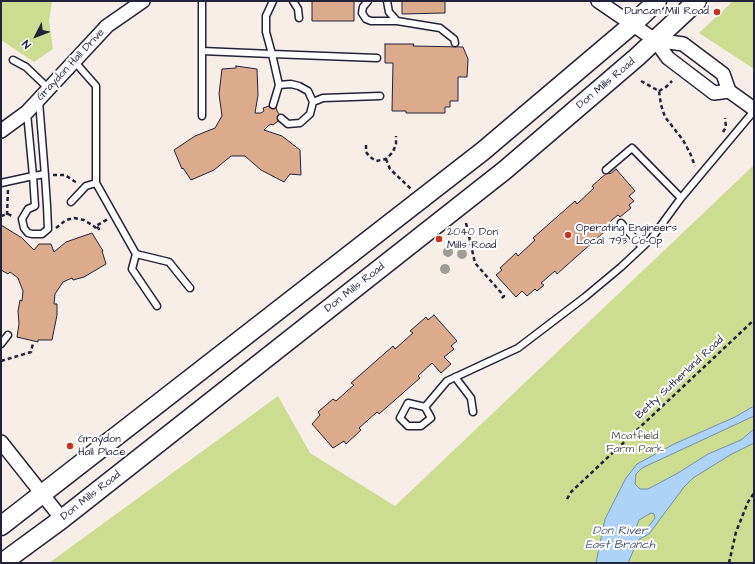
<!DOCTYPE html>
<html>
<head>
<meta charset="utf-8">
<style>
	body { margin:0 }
	#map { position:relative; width:755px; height:564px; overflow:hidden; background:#f8eee8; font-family:"Architects Daughter",sans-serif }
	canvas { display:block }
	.frame { position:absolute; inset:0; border:2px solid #22223b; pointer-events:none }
	.north { position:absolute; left:16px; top:16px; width:40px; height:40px; -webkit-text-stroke:3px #fff; paint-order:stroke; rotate:228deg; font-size:11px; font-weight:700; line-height:16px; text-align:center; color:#22223b }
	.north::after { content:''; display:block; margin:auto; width:14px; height:18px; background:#22223b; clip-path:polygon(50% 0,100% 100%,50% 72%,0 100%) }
</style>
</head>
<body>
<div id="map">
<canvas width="755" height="564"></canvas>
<div class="frame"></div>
<div class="north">N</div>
</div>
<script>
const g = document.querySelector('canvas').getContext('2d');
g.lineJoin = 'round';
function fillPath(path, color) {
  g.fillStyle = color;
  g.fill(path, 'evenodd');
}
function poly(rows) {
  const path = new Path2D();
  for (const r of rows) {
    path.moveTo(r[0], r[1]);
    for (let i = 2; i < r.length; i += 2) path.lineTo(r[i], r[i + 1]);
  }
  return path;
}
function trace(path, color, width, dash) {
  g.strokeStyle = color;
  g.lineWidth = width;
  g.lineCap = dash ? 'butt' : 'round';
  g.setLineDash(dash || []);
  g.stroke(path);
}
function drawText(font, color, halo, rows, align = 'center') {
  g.font = font + ' "Architects Daughter",sans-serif';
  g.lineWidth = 4;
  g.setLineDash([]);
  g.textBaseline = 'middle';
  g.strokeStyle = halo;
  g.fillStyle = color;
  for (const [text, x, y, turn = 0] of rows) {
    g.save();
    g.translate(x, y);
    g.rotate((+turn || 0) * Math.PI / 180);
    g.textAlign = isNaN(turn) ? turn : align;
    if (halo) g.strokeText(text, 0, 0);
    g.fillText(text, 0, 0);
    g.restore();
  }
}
fillPath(poly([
	[1,1,52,1,49,21,53,49,34,62,1,40],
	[733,1,754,1,754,69,699,33],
	[754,165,754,563,49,563,278,396,310,453,395,506]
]), '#ccdd91');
const water = poly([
	[754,406,754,416,642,468,636,474,635,484,640,489,648,489,678,473,708,454,741,440,754,429,754,443,730,455,693,478,684,487,649,534,638,540,628,563,596,563,605,519,626,478,637,464,674,444,735,417,754,406],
	[651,513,654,514,655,518,645,531,639,531,636,528,639,520,651,513]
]);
fillPath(water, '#add4f7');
trace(water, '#758dac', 1);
const building = poly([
	[312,1,354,1,354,21,312,21,312,1],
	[402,1,445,1,445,13,402,14,402,1],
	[385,44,414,44,413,46,463,47,468,59,467,77,458,77,458,101,450,101,450,107,445,107,445,113,406,113,406,111,392,111,393,63,385,63,385,44],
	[236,66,257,69,258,95,255,113,261,113,264,111,263,108,275,104,277,111,282,118,273,125,271,124,268,126,264,130,282,136,300,150,301,175,290,174,284,182,261,170,245,156,231,156,214,170,191,180,183,168,182,169,174,150,195,136,215,128,222,116,219,94,222,69,236,68,236,66],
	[616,169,635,191,629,196,634,201,629,205,631,208,620,217,618,215,600,230,603,233,557,274,555,271,541,283,544,285,537,291,535,289,527,296,522,291,516,297,496,275,502,270,500,268,516,253,518,256,535,240,533,238,575,201,577,204,594,188,592,186,608,172,610,174,616,169],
	[1,225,22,238,34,250,39,244,51,244,54,252,66,242,92,233,103,251,102,251,106,264,84,277,73,280,72,278,63,282,55,294,54,304,57,304,57,315,52,340,38,340,38,342,17,337,19,324,18,311,20,300,22,301,23,291,18,278,10,272,8,274,1,270,1,225],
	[434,315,457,341,451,346,454,349,444,357,451,364,441,373,432,363,418,376,420,378,379,414,377,412,359,428,361,430,346,444,344,441,333,448,312,424,320,415,318,412,333,399,336,401,354,385,351,383,393,346,395,349,413,333,410,331,426,317,428,320,434,315]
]);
fillPath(building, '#dbab8c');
trace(building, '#22223b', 1);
const service = poly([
	[293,1,298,9,299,18],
	[368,1,363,7,362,13,366,19,371,21,397,21],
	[387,1,389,12,397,21,440,28,454,39,455,43],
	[202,51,272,54,266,32,266,16,273,1],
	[13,60,26,67,49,89],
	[74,61,96,86,96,183,136,254,132,269,157,306],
	[279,85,291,84,299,86,308,91,313,102,310,114,300,123,288,124,281,118],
	[39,101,45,176,47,206,48,229,42,234,32,234,28,233,24,228,22,219,28,209,35,206,33,176,45,174],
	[313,102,323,98,380,96],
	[273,105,279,85,272,54,377,58],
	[202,116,202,1],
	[606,170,632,148,681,198],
	[1,183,33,176,27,113],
	[71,202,86,186,96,183],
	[621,223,642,247],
	[136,254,169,262,190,288],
	[1,344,8,335],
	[455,377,471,398,473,412],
	[425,407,431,418,421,426,408,426,400,418,408,403,425,407,447,381,518,348,585,297,621,267,651,239,681,198,754,111]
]);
const minor = poly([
	[598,1,655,40,668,58,714,93,729,91],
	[655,40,683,44,723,74,729,91,754,109],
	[1,131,27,112,107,26,143,1],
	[1,442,62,519]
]);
const secondary = poly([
	[1,526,483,151,633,24,657,1],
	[2,563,62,519,505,170,637,57,697,1]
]);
trace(service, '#22223b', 9);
trace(minor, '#22223b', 16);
trace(secondary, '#22223b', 21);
trace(poly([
	[641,81,659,91,661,105,665,117,683,140,690,153,695,166],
	[659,91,666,87,672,81],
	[723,132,726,127,725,118],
	[366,145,366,152,370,157,376,161,386,159,393,152,396,144,396,136],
	[386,159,390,169,411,189],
	[53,175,65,175,77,183],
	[7,215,8,189],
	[1,216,8,214,14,217],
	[466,223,475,263,504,296,500,300],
	[56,228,66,220,74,218,84,220,95,227,97,230,99,229,96,226,108,219],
	[1,361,31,352,33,343],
	[567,499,571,492,754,320],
	[729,563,736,532,748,502,754,493]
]), '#22223b', 2.5, [4, 3]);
trace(service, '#fff', 6);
trace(minor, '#fff', 13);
trace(secondary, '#fff', 18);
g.fillStyle = '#9e9d97';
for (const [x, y] of [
	[448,252],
	[462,254],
	[445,269]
]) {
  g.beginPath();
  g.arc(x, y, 5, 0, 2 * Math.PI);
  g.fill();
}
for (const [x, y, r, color] of [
	[717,12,4,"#c8321e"],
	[568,235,4,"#c8321e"],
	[439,239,4,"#c8321e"],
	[70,446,4,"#c8321e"]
]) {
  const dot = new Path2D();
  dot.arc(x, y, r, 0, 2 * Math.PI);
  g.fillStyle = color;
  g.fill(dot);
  trace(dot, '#fff', 1.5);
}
drawText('11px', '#22223b', '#fff', [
	["Duncan Mill Road",709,12,"right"],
	["Operating Engineers",576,229],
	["Local 793 Co-Op",576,242],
	["2040 Don",447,233],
	["Mills Road",447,246],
	["Graydon",78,440],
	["Hall Place",78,453]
], 'left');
drawText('11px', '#22223b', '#fff', [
	["Graydon Hall Drive",71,65,-47],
	["Don Mills Road",606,84,-40],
	["Don Mills Road",355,288,-38],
	["Betty Sutherland Road",680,378,-43],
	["Don Mills Road",91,496,-38]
]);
drawText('11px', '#555a55', '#fff', [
	["Moatfield",635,437],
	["Farm Park",635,450]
]);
drawText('italic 12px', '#4c5773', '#fff', [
	["Don River",620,531],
	["East Branch",620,545]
]);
</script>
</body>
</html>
